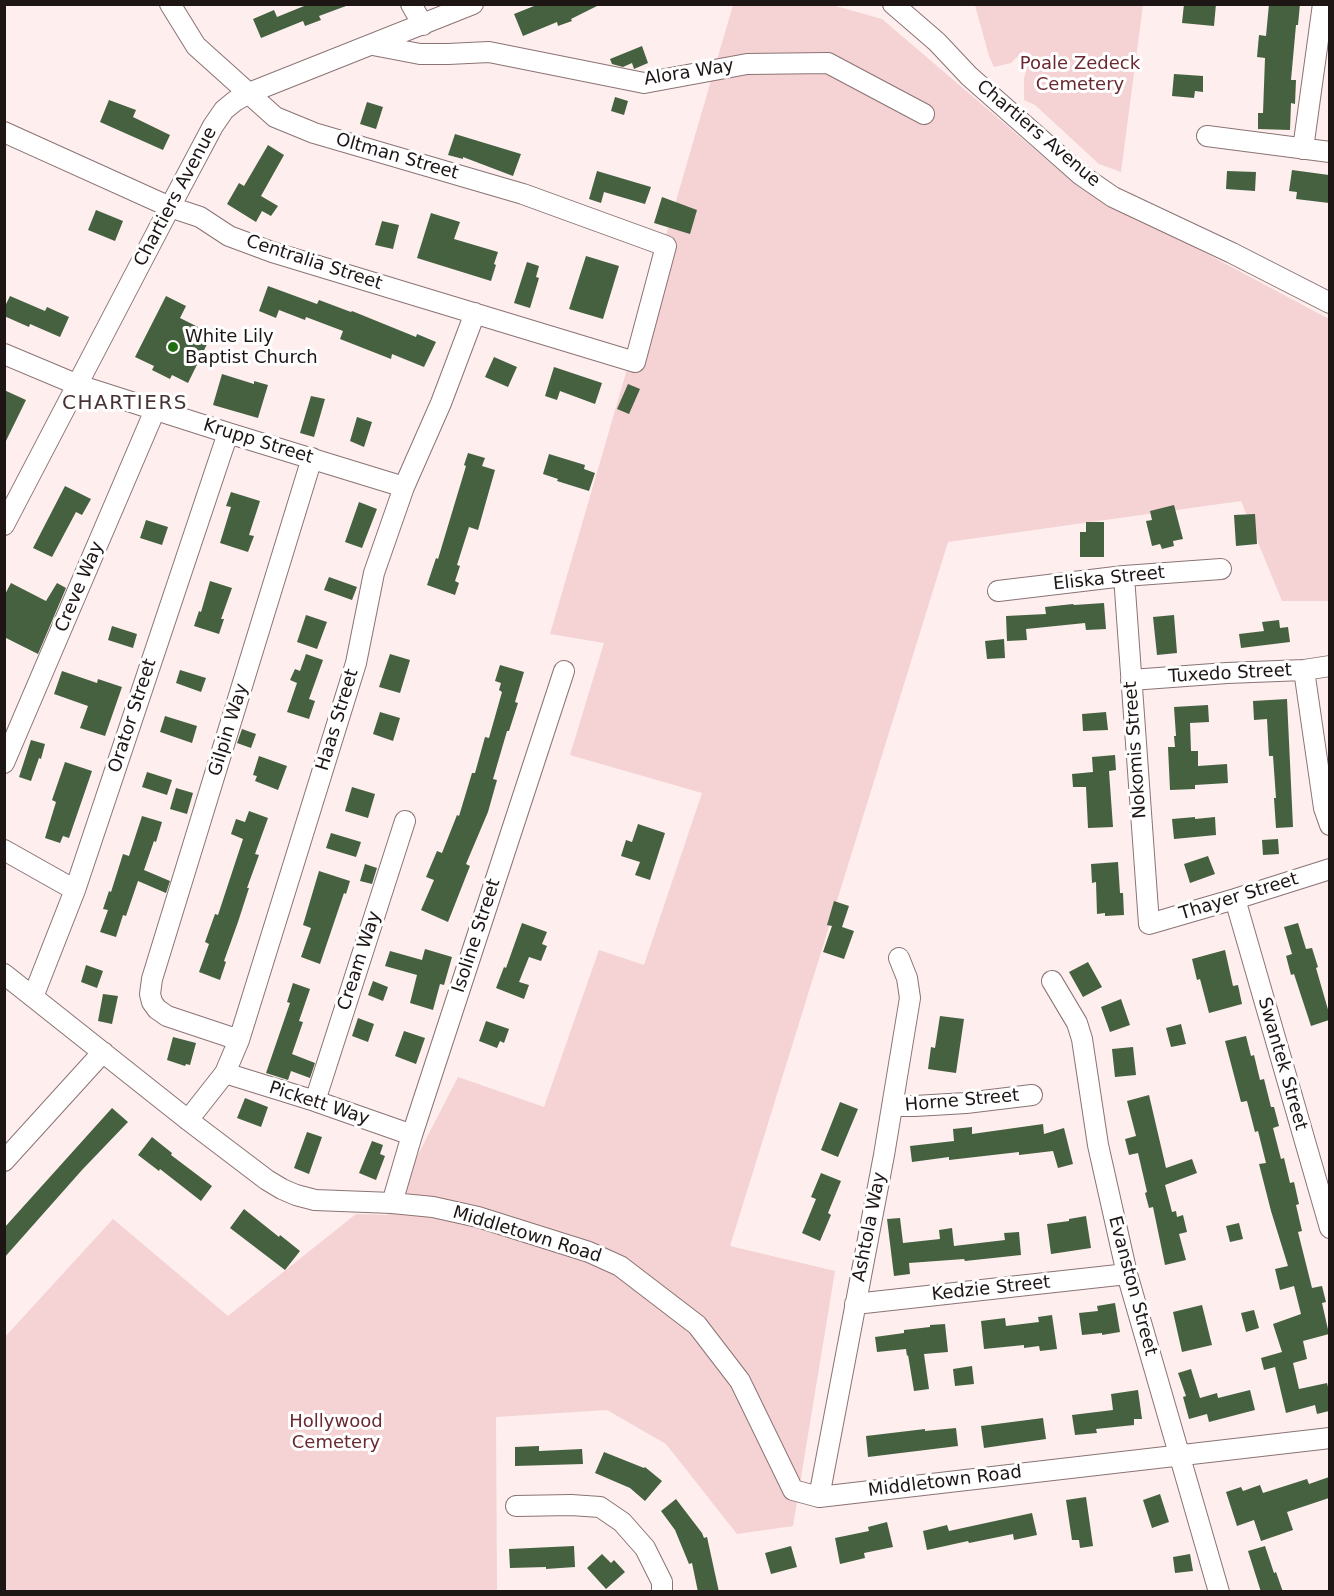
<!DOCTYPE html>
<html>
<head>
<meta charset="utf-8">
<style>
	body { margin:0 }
	#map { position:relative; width:1334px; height:1596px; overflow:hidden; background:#feeeee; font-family:"DejaVu Sans",sans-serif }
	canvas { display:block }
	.frame { position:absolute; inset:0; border:6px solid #1e1515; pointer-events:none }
</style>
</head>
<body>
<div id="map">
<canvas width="1334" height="1596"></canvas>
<div class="frame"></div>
</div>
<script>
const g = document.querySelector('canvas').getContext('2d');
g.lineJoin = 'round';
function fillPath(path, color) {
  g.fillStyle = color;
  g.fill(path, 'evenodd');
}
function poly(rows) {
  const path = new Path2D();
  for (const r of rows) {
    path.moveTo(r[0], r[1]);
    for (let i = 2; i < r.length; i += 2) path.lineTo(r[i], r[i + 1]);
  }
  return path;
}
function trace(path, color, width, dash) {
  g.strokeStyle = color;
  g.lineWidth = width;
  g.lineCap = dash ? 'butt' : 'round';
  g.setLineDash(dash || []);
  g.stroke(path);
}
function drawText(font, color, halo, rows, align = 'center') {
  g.font = font + ' "DejaVu Sans",sans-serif';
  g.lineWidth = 6;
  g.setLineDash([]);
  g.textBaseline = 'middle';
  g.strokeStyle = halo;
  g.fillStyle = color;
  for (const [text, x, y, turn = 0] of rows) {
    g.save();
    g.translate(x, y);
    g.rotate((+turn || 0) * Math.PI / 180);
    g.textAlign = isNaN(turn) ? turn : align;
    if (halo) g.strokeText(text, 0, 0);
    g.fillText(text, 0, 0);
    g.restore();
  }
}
fillPath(poly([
	[733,5,832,5,882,19,1074,183,1329,319,1329,601,1282,601,1241,501,948,542,730,1246,835,1271,793,1526,737,1534,666,1444,607,1410,496,1417,497,1591,5,1591,4,1338,113,1219,228,1316,356,1214,387,1215,458,1077,544,1107,599,950,644,965,702,793,570,755,604,643,550,634],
	[975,5,1143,5,1121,172,1099,164,1035,105,1024,100,1024,78,1031,54,1023,51,1011,63,994,67,989,56]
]), '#f5d2d3');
fillPath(poly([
	[309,4,346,6,319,16,321,20,305,26,303,21,261,38,253,19,274,10,277,17],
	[539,4,601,4,571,19,572,21,558,26,557,22,523,36,514,14],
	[1184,4,1216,4,1214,26,1182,23],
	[1269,4,1300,4,1298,25,1296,25,1291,80,1296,80,1295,104,1291,103,1290,130,1258,129,1258,113,1263,113,1265,58,1257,57,1259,35,1266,36],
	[642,46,648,63,634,69,632,63,623,67,612,64,610,59],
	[1174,74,1203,76,1203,92,1195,91,1194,98,1172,96],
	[615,97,628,101,624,115,611,111],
	[109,100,136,110,133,117,170,135,163,150,100,122],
	[367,102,383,107,376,129,360,124],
	[455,134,521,154,513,176,463,157,463,159,448,155],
	[268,145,284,155,261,196,278,206,271,216,262,211,256,222,227,204,239,183,244,186],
	[1292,170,1329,175,1329,203,1296,199,1297,192,1289,191],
	[597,171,651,187,645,204,604,192,601,203,589,199],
	[1227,171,1256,172,1255,191,1226,189],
	[662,197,697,210,690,234,654,223],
	[96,210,123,221,115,241,88,230],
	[431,213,460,222,454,239,498,252,494,264,496,265,491,281,417,258],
	[382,221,399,225,393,249,375,245],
	[586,256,619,266,603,319,569,309],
	[527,262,539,266,536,277,539,278,530,308,514,303],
	[268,286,317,304,319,300,351,312,352,311,416,337,417,334,436,342,424,367,392,354,391,359,340,339,343,331,306,317,305,320,279,310,276,318,259,311],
	[10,296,45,311,47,307,69,317,60,337,30,324,29,327,4,316,4,308],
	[166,296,186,306,180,318,212,334,188,383,172,375,170,379,152,370,154,366,135,357],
	[494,357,517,367,508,387,485,377],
	[554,367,602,383,595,404,560,391,557,400,545,396],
	[222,374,254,384,254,381,268,385,258,418,213,405],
	[628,384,640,389,629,414,617,409],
	[4,390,26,400,4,445],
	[311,396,325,399,314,437,300,433],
	[357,417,372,422,364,447,350,441],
	[468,453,485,458,482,466,495,470,478,530,469,527,457,565,460,566,455,581,459,583,455,595,427,585,436,558,438,559,466,466,464,465],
	[549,454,585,465,584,469,595,473,589,491,557,481,558,479,543,474],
	[65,486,91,499,82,515,76,512,52,557,33,548],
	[231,492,260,501,249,535,254,536,248,552,220,543,231,507,226,506],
	[359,502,377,509,362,548,345,542],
	[1174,505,1183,539,1173,541,1174,546,1162,549,1160,544,1152,546,1146,521,1152,520,1150,511],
	[1255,514,1257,544,1236,546,1234,515],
	[146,520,168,527,162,545,140,538],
	[1086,522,1104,522,1104,557,1080,557,1080,532,1086,532],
	[329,577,357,587,352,600,324,590],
	[210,581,232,588,221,619,224,619,219,634,194,626,199,611,201,612],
	[11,583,46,601,57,583,66,588,38,654,4,637,4,596],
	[1104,603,1106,629,1086,630,1085,623,1026,629,1027,640,1007,641,1006,616,1046,614,1045,607,1073,604,1074,605],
	[306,615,327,622,317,649,297,642],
	[1174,615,1177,653,1157,655,1153,617],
	[1279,620,1280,628,1288,627,1290,642,1241,648,1239,634,1264,631,1262,622],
	[112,626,137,634,133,648,108,640],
	[1004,639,1005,658,987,659,985,641],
	[306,654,323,660,309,699,315,701,309,719,287,712,297,683,290,680,295,669,300,671],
	[390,654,410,660,400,693,379,687],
	[500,665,524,672,515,702,518,703,509,731,507,731,493,779,497,780,488,812,466,864,470,866,448,922,421,910,434,880,426,877,437,851,442,853,457,815,459,816,472,773,475,773,485,737,489,738,502,692,499,690,501,683,495,681],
	[180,670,206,678,201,692,176,683],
	[62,671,97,683,98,679,122,687,105,736,80,728,88,706,54,694],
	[1287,699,1293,827,1276,828,1274,798,1276,798,1273,756,1269,756,1267,719,1254,720,1253,701],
	[1208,705,1209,722,1190,723,1191,751,1198,751,1198,766,1227,764,1228,783,1195,785,1195,789,1170,790,1168,747,1175,747,1174,736,1176,736,1174,707],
	[380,712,400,718,393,741,373,734],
	[1106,712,1108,730,1083,731,1082,714],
	[165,716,197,726,192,743,160,732],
	[242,729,256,734,251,748,237,743],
	[31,740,45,744,41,759,39,758,31,781,19,777],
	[1115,755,1116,770,1109,771,1113,827,1088,828,1086,787,1073,787,1072,774,1093,772,1092,757],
	[259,756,287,766,278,790,255,781,257,776,253,775],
	[65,762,92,771,69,838,63,836,60,843,45,838,56,802,52,800],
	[147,772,172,780,167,795,142,787],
	[352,787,375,794,368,818,345,811],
	[176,788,193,793,187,814,170,809],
	[249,811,268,818,255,854,259,855,247,888,249,888,238,922,224,961,226,962,220,980,199,972,209,944,205,942,215,914,218,915,243,839,231,834,236,819,245,822],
	[142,816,162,822,156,842,154,841,144,870,170,881,166,893,138,881,126,916,123,915,116,937,100,932,108,910,103,909,109,891,111,892,123,854,129,856],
	[1195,817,1195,819,1215,817,1216,835,1174,839,1172,819],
	[638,824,665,833,650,880,635,875,640,862,621,856,626,840,632,842],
	[331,833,361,842,356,857,326,848],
	[1278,839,1279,854,1263,855,1262,840],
	[1208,856,1215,874,1190,883,1184,864],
	[1118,862,1120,893,1123,893,1124,915,1105,916,1105,913,1097,914,1096,882,1092,883,1091,864],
	[365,864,377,868,372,884,360,881],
	[319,871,350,881,346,894,344,893,320,964,301,957,311,928,303,925],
	[834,901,849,906,842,927,854,931,844,959,823,952,832,926,827,925],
	[522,923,547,932,542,944,547,946,541,961,529,957,519,982,529,985,524,999,496,988,504,967,506,968],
	[1298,923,1306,949,1312,948,1318,967,1316,968,1329,1013,1329,1020,1311,1026,1294,974,1291,975,1286,956,1292,954,1284,927],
	[425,949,452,957,444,985,440,984,433,1010,410,1003,417,975,385,966,390,951,422,960],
	[1225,950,1233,986,1238,985,1242,1004,1209,1013,1200,979,1197,980,1192,959],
	[1088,962,1102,987,1083,997,1069,972],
	[86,965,103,971,97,988,81,982],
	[373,981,388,987,383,1001,368,995],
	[293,983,310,989,299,1021,303,1022,292,1054,315,1063,310,1078,291,1071,288,1080,266,1073,290,1003,287,1002],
	[103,994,118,996,112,1024,98,1021],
	[1121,999,1130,1025,1110,1032,1101,1007],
	[940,1016,964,1019,956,1073,928,1069,931,1047,935,1048],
	[358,1018,374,1024,368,1042,352,1036],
	[486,1021,509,1029,504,1043,500,1041,497,1048,479,1041],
	[1181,1024,1186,1044,1171,1047,1166,1028],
	[404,1031,425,1038,416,1064,395,1056],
	[1246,1036,1251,1056,1254,1055,1260,1080,1264,1079,1271,1107,1274,1107,1279,1126,1273,1128,1281,1159,1284,1158,1290,1183,1294,1182,1299,1204,1296,1205,1302,1231,1298,1232,1312,1288,1322,1286,1326,1302,1322,1303,1329,1334,1303,1341,1307,1359,1293,1363,1299,1389,1327,1383,1329,1391,1329,1411,1317,1414,1315,1405,1286,1413,1275,1367,1264,1370,1261,1358,1282,1352,1273,1324,1301,1314,1294,1286,1280,1290,1275,1269,1288,1266,1271,1211,1259,1164,1266,1163,1258,1131,1255,1132,1247,1101,1241,1102,1225,1041],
	[173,1037,196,1043,190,1065,186,1064,185,1066,167,1060],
	[1133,1047,1136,1075,1115,1077,1112,1049],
	[1149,1095,1166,1168,1192,1159,1197,1173,1165,1185,1172,1212,1176,1211,1177,1217,1183,1215,1187,1232,1179,1234,1186,1260,1165,1265,1153,1207,1149,1208,1145,1193,1147,1192,1138,1153,1129,1155,1125,1139,1136,1136,1127,1101],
	[245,1098,268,1107,261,1127,237,1118],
	[840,1102,858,1109,838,1157,821,1150],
	[112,1108,128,1122,82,1170,4,1258,4,1228],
	[1043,1124,1044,1134,1064,1128,1073,1164,1058,1168,1053,1151,1019,1155,1019,1152,949,1160,949,1157,912,1162,910,1146,954,1141,953,1129,972,1127,972,1134],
	[307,1132,322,1137,309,1174,294,1168],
	[152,1137,172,1153,171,1155,212,1186,201,1201,160,1169,159,1171,138,1155],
	[372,1141,383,1145,380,1154,385,1156,376,1180,359,1173],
	[821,1173,841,1181,828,1213,831,1215,820,1241,802,1233,816,1199,811,1197],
	[244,1209,279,1237,280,1235,300,1251,285,1270,230,1228],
	[1086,1216,1091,1248,1051,1254,1047,1224,1069,1221,1069,1219],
	[900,1218,903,1243,940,1239,939,1230,952,1228,954,1246,1005,1240,1004,1233,1019,1232,1021,1255,965,1261,964,1259,909,1263,910,1274,894,1276,887,1219],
	[1239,1223,1243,1239,1230,1242,1226,1226],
	[1115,1303,1120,1332,1102,1335,1102,1333,1082,1335,1079,1313,1098,1311,1097,1306],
	[1202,1305,1212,1345,1182,1352,1173,1312],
	[1254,1310,1259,1328,1246,1332,1241,1313],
	[1052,1315,1057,1349,1040,1351,1039,1346,1024,1348,1024,1345,984,1349,981,1321,1005,1318,1006,1326,1039,1322,1038,1317],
	[945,1324,948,1352,924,1354,929,1389,914,1391,908,1355,907,1356,906,1349,877,1352,875,1337,904,1333,904,1330,930,1327,930,1325],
	[972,1366,974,1384,955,1386,953,1369],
	[1191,1369,1200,1398,1217,1393,1218,1398,1250,1390,1255,1410,1209,1422,1207,1414,1189,1419,1183,1397,1186,1396,1178,1373],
	[1138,1390,1142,1419,1134,1419,1134,1425,1096,1429,1097,1433,1075,1435,1072,1415,1113,1410,1111,1394],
	[1043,1418,1046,1439,984,1448,981,1426],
	[956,1428,958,1446,868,1457,866,1436,925,1429,925,1431],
	[539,1446,539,1451,582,1449,583,1464,515,1466,515,1447],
	[604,1452,644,1468,645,1467,662,1481,645,1501,630,1488,595,1473],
	[1329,1477,1329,1498,1287,1512,1293,1530,1261,1541,1254,1520,1237,1526,1226,1492,1241,1487,1243,1491,1260,1485,1263,1493,1307,1479,1309,1484],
	[1160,1494,1169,1522,1152,1528,1143,1500],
	[1086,1497,1093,1546,1080,1548,1079,1540,1072,1540,1066,1500],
	[676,1499,702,1533,704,1538,707,1537,719,1592,698,1592,692,1563,689,1564,675,1530,661,1511],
	[1032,1513,1037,1535,1014,1540,1013,1534,969,1543,968,1541,927,1550,923,1531,947,1525,949,1531],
	[887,1522,893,1547,864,1553,865,1558,840,1564,835,1538,869,1531,868,1527],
	[574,1546,575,1567,546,1569,546,1567,510,1568,509,1549],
	[791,1546,797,1567,771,1574,765,1553],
	[1265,1546,1274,1573,1276,1572,1283,1592,1261,1592,1248,1551],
	[602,1554,611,1563,614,1560,625,1572,606,1589,587,1568],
	[1190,1554,1193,1571,1175,1573,1173,1557]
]), '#456140');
const minor = poly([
	[411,4,423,25],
	[893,4,937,42,969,76,1081,175,1113,197,1232,253,1330,303],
	[373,45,420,54,448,54,489,52,644,83,747,64,828,63,924,114],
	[4,132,170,207,200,217,229,236,272,252,635,362,666,246,523,194,314,133,275,117,196,46,170,4],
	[1207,136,1330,152],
	[1303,149,1323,4],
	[4,354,78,385,228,433,404,487],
	[4,525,170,207,213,126,224,110,235,101,249,93,473,4],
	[1124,576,1149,924,1235,899,1330,869],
	[998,591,1124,576,1221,569],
	[1304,670,1324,808,1330,825],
	[1131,680,1227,673,1304,670,1330,666],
	[4,763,155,410],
	[4,850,75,890],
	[1235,899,1330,1228],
	[4,974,188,1120,267,1180,282,1189,296,1195,315,1200,392,1203,433,1207,478,1217,589,1252,620,1266,697,1325,740,1381,793,1490,819,1497,1330,1438],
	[1052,981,1077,1023,1082,1039,1098,1145,1127,1274,1219,1592],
	[33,997,75,890,228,433],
	[239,1040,167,1016,157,1009,152,1002,150,994,152,979,312,458],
	[225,1073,315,1101,412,1135],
	[315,1101,405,821],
	[892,1106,915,1106,966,1103,1032,1095],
	[188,1120,225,1073,239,1040,356,663,374,573,404,487,441,403,475,313],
	[4,1161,103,1052],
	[392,1203,412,1135,564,671],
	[855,1304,1127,1274],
	[819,1497,884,1155,910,998,907,978,899,958],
	[516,1506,571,1505,600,1507,622,1522,645,1548,662,1582,662,1592]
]);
trace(minor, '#8b7374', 22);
trace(minor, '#fff', 20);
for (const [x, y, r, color] of [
	[173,347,6,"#206e12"]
]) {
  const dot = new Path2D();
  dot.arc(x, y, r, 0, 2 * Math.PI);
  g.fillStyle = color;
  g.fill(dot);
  trace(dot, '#fff', 2);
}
drawText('18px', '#6a2930', '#fff', [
	["Poale Zedeck",1080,64],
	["Cemetery",1080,85],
	["Hollywood",336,1422],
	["Cemetery",336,1443]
]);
drawText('18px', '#1e1515', '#fff', [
	["Alora Way",689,73,-9],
	["Chartiers Avenue",1038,134,40],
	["Oltman Street",397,157,16],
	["Chartiers Avenue",176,197,-62],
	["Centralia Street",314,263,18],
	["Krupp Street",258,442,17],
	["Eliska Street",1109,579,-6],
	["Creve Way",80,587,-67],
	["Tuxedo Street",1230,674,-3],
	["Orator Street",133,716,-72],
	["Haas Street",338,720,-73],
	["Gilpin Way",229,730,-73],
	["Nokomis Street",1136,750,-94],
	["Thayer Street",1239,897,-17],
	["Isoline Street",477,936,-72],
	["Cream Way",360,961,-72],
	["Swantek Street",1282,1064,74],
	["Horne Street",962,1101,-5],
	["Pickett Way",319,1104,18],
	["Ashtola Way",870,1227,-79],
	["Middletown Road",527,1235,17],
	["Evanston Street",1132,1286,75],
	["Kedzie Street",991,1289,-6],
	["Middletown Road",945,1482,-7]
]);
drawText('18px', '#1e1515', '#fff', [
	["White Lily",185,337],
	["Baptist Church",185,358]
], 'left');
g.letterSpacing = '1.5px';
drawText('20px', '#483334', '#fff', [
	["CHARTIERS",125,404]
]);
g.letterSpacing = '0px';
</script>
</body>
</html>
